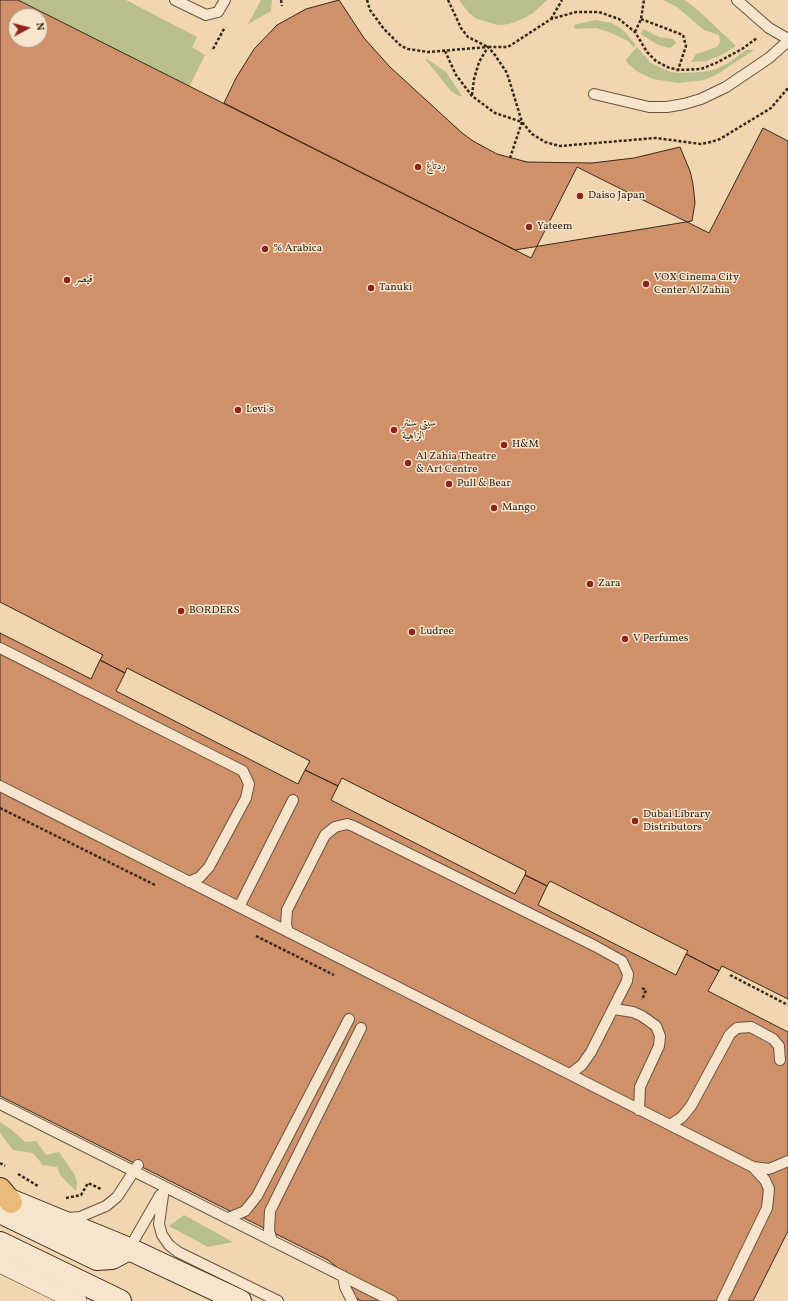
<!DOCTYPE html>
<html>
<head>
<meta charset="utf-8">
<style>
	body { margin:0 }
	#map { position:relative; width:788px; height:1301px; overflow:hidden; background:#f1d6b0; font-family:Vollkorn,serif }
	canvas { display:block }
	.north { position:absolute; left:8px; top:8px; width:40px; height:40px; box-sizing:border-box; background:#f6e4cc; border:1px solid #a99a86; border-radius:50%; rotate:83deg; font-size:11px; font-weight:700; line-height:16px; text-align:center; color:#362a1e }
	.north::after { content:''; display:block; margin:auto; width:14px; height:18px; background:#8f2418; clip-path:polygon(50% 0,100% 100%,50% 72%,0 100%) }
</style>
</head>
<body>
<div id="map">
<canvas width="788" height="1301"></canvas>
<div class="north">N</div>
</div>
<script>
const g = document.querySelector('canvas').getContext('2d');
g.lineJoin = 'round';
function fillPath(path, color) {
  g.fillStyle = color;
  g.fill(path, 'evenodd');
}
function poly(rows) {
  const path = new Path2D();
  for (const r of rows) {
    path.moveTo(r[0], r[1]);
    for (let i = 2; i < r.length; i += 2) path.lineTo(r[i], r[i + 1]);
  }
  return path;
}
function trace(path, color, width, dash) {
  g.strokeStyle = color;
  g.lineWidth = width;
  g.lineCap = dash ? 'butt' : 'round';
  g.setLineDash(dash || []);
  g.stroke(path);
}
function drawText(font, color, halo, rows, align = 'center') {
  g.font = font + ' Vollkorn,Amiri,serif';
  g.lineWidth = 3;
  g.setLineDash([]);
  g.textBaseline = 'middle';
  g.strokeStyle = halo;
  g.fillStyle = color;
  for (const [text, x, y, turn = 0] of rows) {
    g.save();
    g.translate(x, y);
    g.rotate((+turn || 0) * Math.PI / 180);
    g.textAlign = isNaN(turn) ? turn : align;
    if (halo) g.strokeText(text, 0, 0);
    g.fillText(text, 0, 0);
    g.restore();
  }
}
fillPath(poly([
	[18,0,126,0,197,37,192,47,205,55,189,87],
	[261,0,272,0,271,11,248,24],
	[459,0,547,0,532,14,520,20,509,24,498,25,477,19,469,13],
	[663,0,685,0,700,12,736,46,722,55,706,61,691,62,696,54,717,47,720,42,719,35,704,30,677,7],
	[595,20,612,23,623,30,636,45,633,47,628,41,609,32,596,28,575,29,574,25],
	[643,29,659,37,673,39,676,42,675,44,670,48,658,45,641,34],
	[637,47,651,63,670,72,680,73,703,72,716,69,727,64,746,50,754,50,716,75,704,80,678,83,653,79,638,72,627,63,626,60],
	[427,59,446,72,462,96,459,96,451,91,426,60],
	[0,1122,12,1130,25,1142,36,1141,46,1155,59,1152,75,1175,77,1183,76,1191,61,1176,57,1167,43,1165,33,1153,13,1150,0,1133],
	[184,1215,233,1242,208,1247,169,1226]
]), '#b8be8c');
const building = poly([
	[0,0,18,0,531,258,577,167,709,233,763,128,788,141,788,999,722,966,719,971,686,954,688,951,550,881,547,886,525,875,526,871,342,778,338,786,305,770,310,761,127,668,125,673,100,660,103,655,0,602,0,0],
	[16,16,40,16,40,40,16,40,16,16],
	[339,0,364,38,390,67,461,132,473,141,497,154,527,162,592,163,634,158,680,147,690,171,693,184,695,203,692,221,515,250,224,103,236,78,254,49,277,25,306,9,339,0],
	[0,633,91,679,100,660,125,673,116,691,298,784,305,770,338,786,331,800,515,894,525,875,547,886,538,905,676,975,686,954,719,971,708,991,788,1032,788,1231,753,1301,361,1301,353,1296,338,1268,328,1260,0,1096,0,633]
]);
fillPath(building, '#d09069');
trace(building, '#362a1e', 1);
const lane = poly([
	[175,0,206,15,218,12,225,0],
	[737,0,769,28,788,39],
	[594,94,649,107,667,107,684,104,701,99,726,87,769,58,788,41],
	[0,648,243,771,249,784,246,798,209,867,200,877,189,882],
	[0,786,753,1167,765,1180,769,1189,767,1208,722,1301],
	[239,907,293,800],
	[288,932,286,925,287,910,325,835,335,827,347,824,353,826,595,946,622,961,628,974,627,981,591,1052,582,1065,570,1074],
	[614,1009,633,1012,642,1016,656,1026,660,1036,659,1046,640,1087,639,1110],
	[0,1104,392,1301],
	[670,1125,682,1117,691,1106,730,1034,737,1028,751,1027,773,1039,779,1046,780,1060],
	[753,1167,769,1169,788,1161],
	[164,1188,159,1224,162,1235,169,1245,178,1252,278,1301],
	[67,1218,80,1217,106,1206,117,1197,138,1165],
	[228,1218,245,1211,257,1196,349,1019],
	[272,1241,269,1231,270,1211,361,1028],
	[129,1249,160,1195],
	[343,1276,345,1287,352,1301]
]);
const street = poly([
	[0,1263,77,1301]
]);
const secondary = poly([
	[0,1196,129,1249,240,1301],
	[0,1212,97,1259,112,1258,129,1249],
	[0,1243,120,1301]
]);
const primary = poly([
	[0,1189,11,1202]
]);
trace(lane, '#655542', 12);
trace(street, '#655542', 20);
trace(secondary, '#362a1e', 24);
trace(primary, '#362a1e', 24);
trace(poly([
	[281,0,282,6],
	[367,0,370,10,384,29,401,46,408,49,428,52,488,47,495,55,507,73,522,122,532,134,545,142,560,146,656,138,701,144,711,142,720,139,771,108,788,88],
	[448,0,461,28,468,37,488,47,508,47,551,19,576,12,599,12,619,19,635,32,647,52,656,61,667,67,678,70,701,69,716,63,742,49,757,38],
	[551,19,562,0],
	[641,19,683,35,686,46,678,70],
	[635,32,641,19,644,0],
	[213,49,225,27],
	[445,51,456,75,472,96,495,113,522,122,510,158],
	[472,95,474,79,479,62,488,47],
	[0,808,155,885],
	[256,936,334,975],
	[730,975,788,1005],
	[642,988,646,990,642,1000],
	[0,1163,5,1166],
	[18,1174,38,1186],
	[66,1198,81,1195,88,1183,101,1189]
]), '#362a1e', 2.5, [3, 2]);
trace(lane, '#f6e4cc', 10);
trace(street, '#f6e4cc', 19);
trace(secondary, '#f6e4cc', 22);
trace(primary, '#e8bb78', 22);
for (const [x, y, r, color] of [
	[418,167,4,"#8f2418"],
	[580,196,4,"#8f2418"],
	[529,227,4,"#8f2418"],
	[265,249,4,"#8f2418"],
	[67,280,4,"#8f2418"],
	[646,284,4,"#8f2418"],
	[371,288,4,"#8f2418"],
	[238,410,4,"#8f2418"],
	[394,430,4,"#8f2418"],
	[504,445,4,"#8f2418"],
	[408,463,4,"#8f2418"],
	[449,484,4,"#8f2418"],
	[494,508,4,"#8f2418"],
	[590,584,4,"#8f2418"],
	[181,611,4,"#8f2418"],
	[412,632,4,"#8f2418"],
	[625,639,4,"#8f2418"],
	[635,821,4,"#8f2418"]
]) {
  const dot = new Path2D();
  dot.arc(x, y, r, 0, 2 * Math.PI);
  g.fillStyle = color;
  g.fill(dot);
  trace(dot, '#f6e4cc', 1.5);
}
drawText('11px', '#362a1e', '#f6e4cc', [
	["ردتاغ",426,167],
	["Daiso Japan",588,196],
	["Yateem",537,227],
	["% Arabica",273,249],
	["VOX Cinema City",654,278],
	["Center Al Zahia",654,291],
	["قيصر",75,280],
	["Tanuki",379,288],
	["Levi's",246,410],
	["سيتي سنتر",402,424],
	["الزاهية",402,437],
	["H&M",512,445],
	["Al Zahia Theatre",416,457],
	["& Art Centre",416,470],
	["Pull & Bear",457,484],
	["Mango",502,508],
	["Zara",598,584],
	["BORDERS",189,611],
	["Ludree",420,632],
	["V Perfumes",633,639],
	["Dubai Library",643,815],
	["Distributors",643,828]
], 'left');
</script>
</body>
</html>
